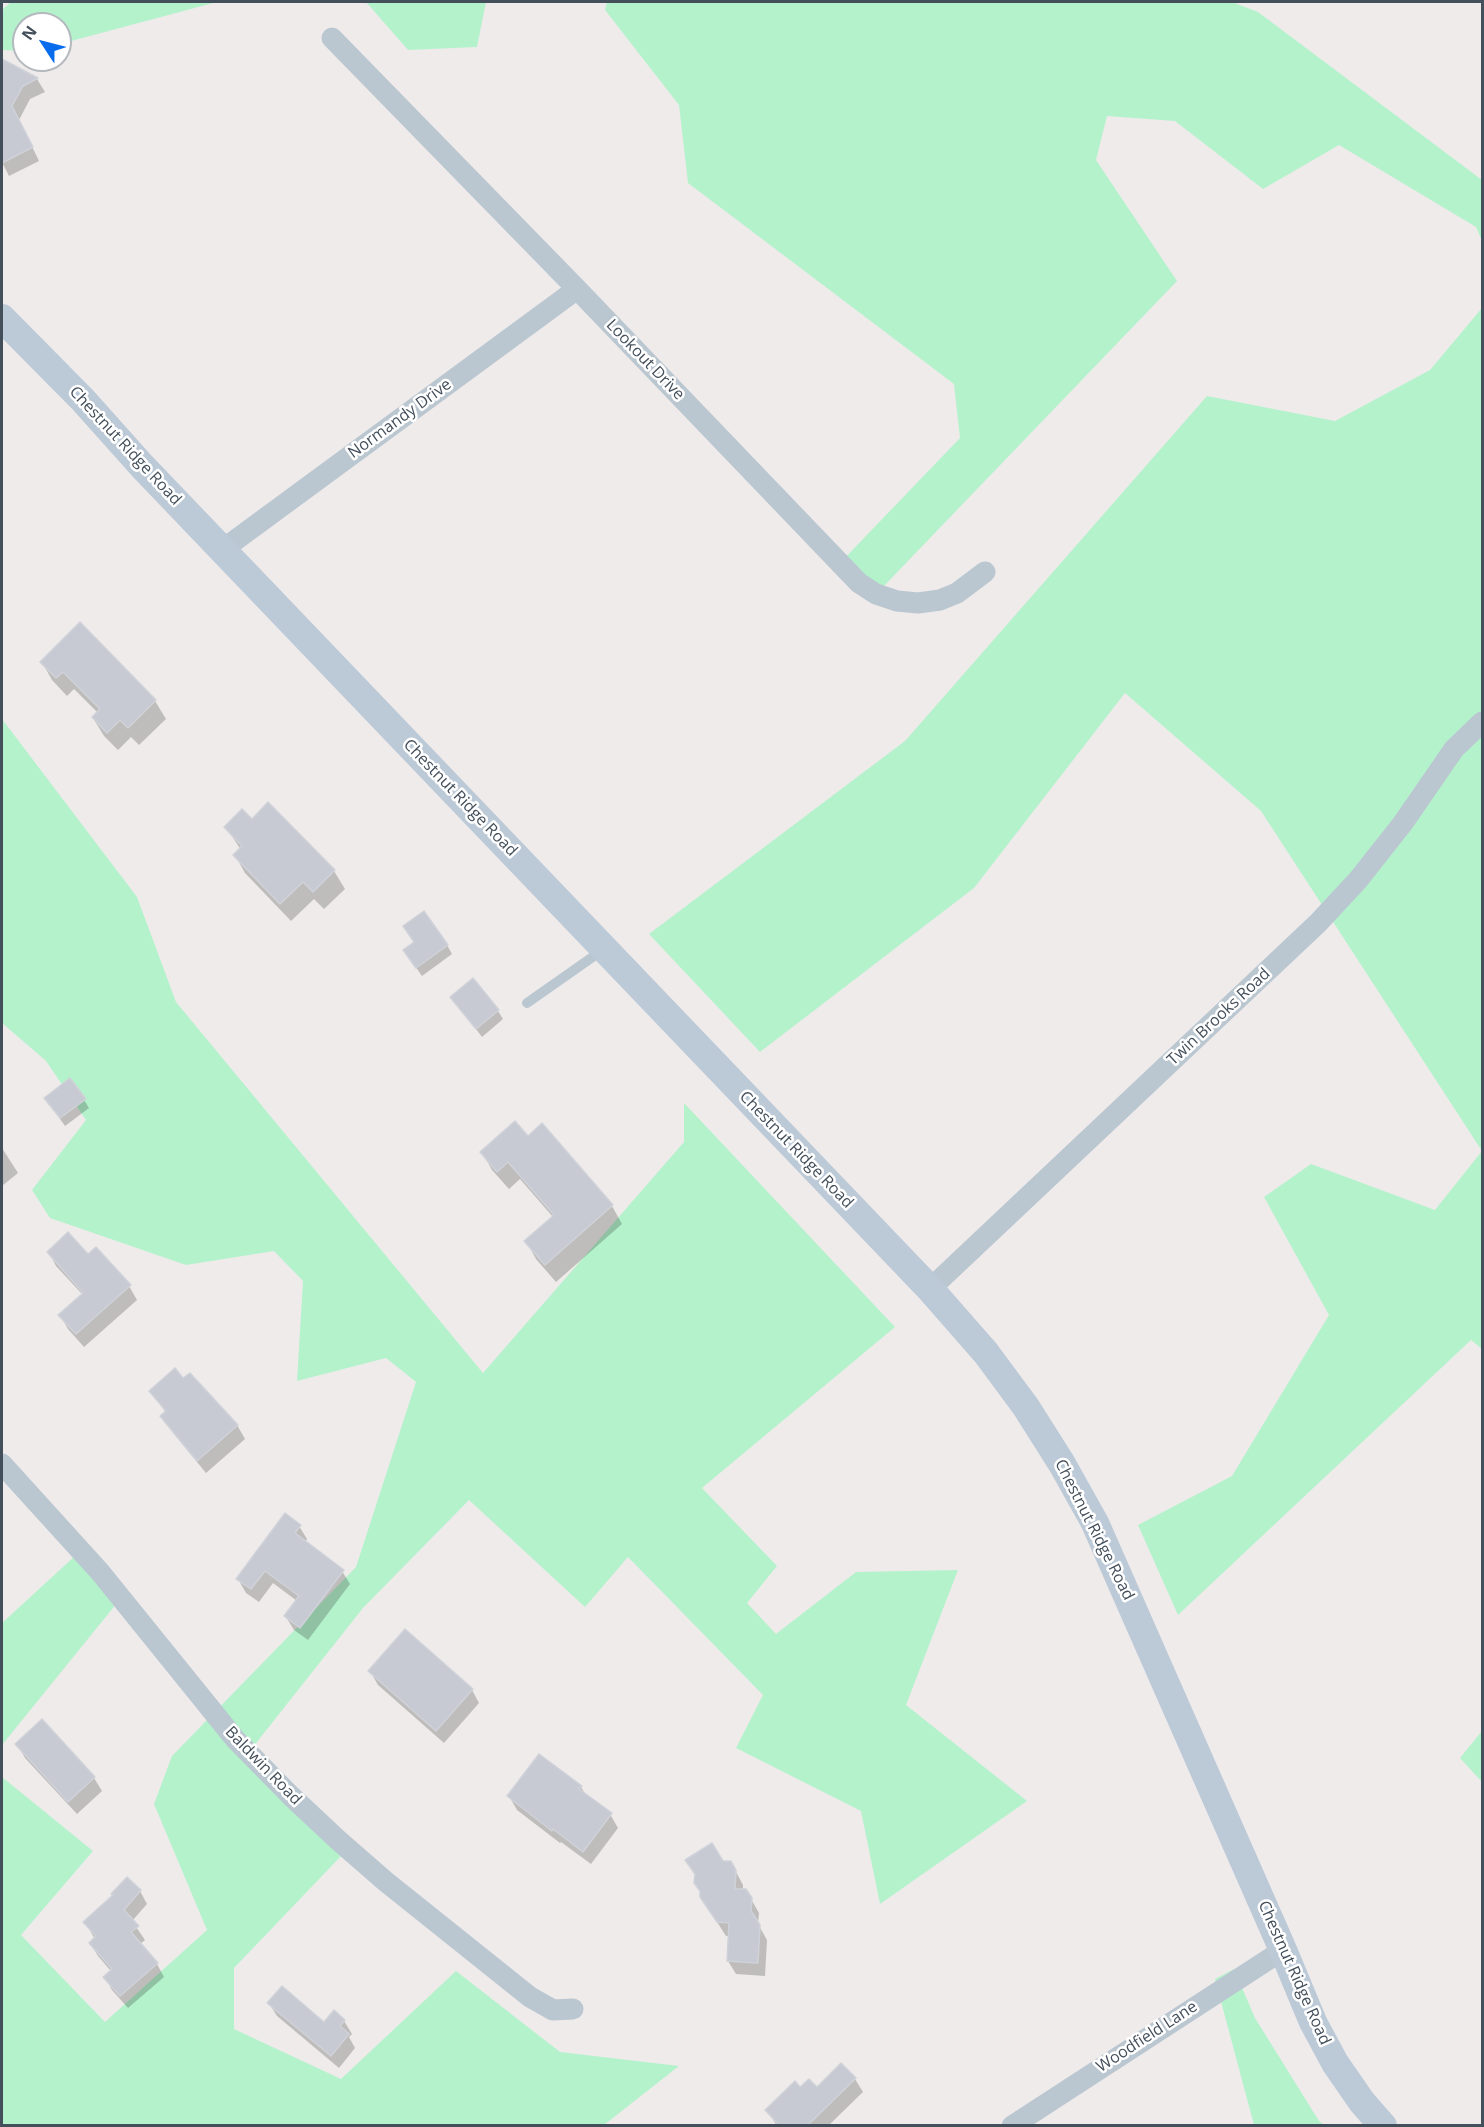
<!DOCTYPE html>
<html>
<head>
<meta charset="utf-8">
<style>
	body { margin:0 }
	#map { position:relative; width:1484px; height:2127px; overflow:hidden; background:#efebeb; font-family:"Open Sans",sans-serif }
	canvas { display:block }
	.frame { position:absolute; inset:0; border:3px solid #434f5b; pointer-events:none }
	.north { position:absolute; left:12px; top:12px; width:60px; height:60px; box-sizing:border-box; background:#fff; border:2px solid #b4b9bd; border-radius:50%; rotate:306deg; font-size:16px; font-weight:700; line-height:24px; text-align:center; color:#434f5b }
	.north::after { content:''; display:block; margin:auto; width:21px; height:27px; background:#096cec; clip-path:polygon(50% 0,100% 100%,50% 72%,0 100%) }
</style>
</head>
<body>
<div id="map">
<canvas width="1484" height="2127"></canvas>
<div class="frame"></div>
<div class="north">N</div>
</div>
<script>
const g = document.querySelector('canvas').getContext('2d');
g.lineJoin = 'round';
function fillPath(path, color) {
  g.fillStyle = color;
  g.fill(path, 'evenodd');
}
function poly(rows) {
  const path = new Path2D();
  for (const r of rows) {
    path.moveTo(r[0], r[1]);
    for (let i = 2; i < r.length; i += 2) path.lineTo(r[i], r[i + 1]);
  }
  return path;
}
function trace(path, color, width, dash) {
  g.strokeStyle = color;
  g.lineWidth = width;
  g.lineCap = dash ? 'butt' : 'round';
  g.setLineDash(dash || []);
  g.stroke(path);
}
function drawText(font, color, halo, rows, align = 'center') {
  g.font = font + ' "Open Sans",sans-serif';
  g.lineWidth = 5;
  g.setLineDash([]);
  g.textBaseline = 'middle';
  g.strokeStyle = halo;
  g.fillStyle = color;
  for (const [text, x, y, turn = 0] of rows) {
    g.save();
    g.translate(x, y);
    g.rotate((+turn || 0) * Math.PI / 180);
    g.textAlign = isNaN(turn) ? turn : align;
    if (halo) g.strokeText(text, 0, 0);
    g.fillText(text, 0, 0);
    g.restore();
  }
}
fillPath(poly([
	[11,2,217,2,60,44,60,24,24,24,24,51,2,50,2,10],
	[366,2,486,2,477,47,408,50],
	[607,2,1232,2,1258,12,1482,180,1482,241,1476,227,1339,145,1263,189,1175,121,1107,116,1096,160,1177,281,882,588,839,564,960,438,954,384,688,183,679,105,605,10],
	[1482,308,1482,1151,1261,811,1125,693,974,888,760,1052,649,934,905,741,1207,396,1335,421,1430,370],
	[2,719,137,897,176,1002,483,1373,684,1142,684,1103,895,1327,702,1488,777,1566,747,1603,776,1634,856,1572,958,1570,906,1705,1027,1801,880,1904,861,1811,736,1748,763,1695,628,1557,585,1607,469,1500,363,1608,245,1757,344,1853,234,1968,234,2029,341,2079,456,1971,560,2052,679,2066,604,2125,2,2125,2,1777,93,1851,21,1935,105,2022,207,1930,154,1804,172,1756,356,1567,416,1382,386,1358,297,1381,303,1281,274,1251,186,1265,50,1218,32,1190,86,1120,46,1061,2,1023],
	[1482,1151,1482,1349,1471,1340,1178,1615,1138,1525,1232,1476,1329,1315,1264,1197,1311,1164,1435,1210],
	[76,1555,117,1603,2,1745,2,1623],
	[1482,1731,1482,1782,1460,1758],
	[1234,1969,1255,2018,1319,2121,1324,2125,1254,2125,1215,1979]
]), '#b4f2cc');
fillPath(poly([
	[5,62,37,79,45,92,30,99,19,120,39,161,9,176,2,162,2,69],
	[80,624,155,701,166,719,139,745,131,737,118,750,104,736,93,718,98,713,74,689,67,696,52,680,42,662],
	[268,804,334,871,345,889,324,909,314,899,291,921,245,873,235,855,241,850,226,827,252,821],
	[447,945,452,954,422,976,410,959],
	[452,997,498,1011,503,1019,482,1037],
	[84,1100,89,1108,65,1126,51,1106],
	[527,1138,612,1206,622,1224,556,1282,536,1259,526,1241,553,1217,520,1179,509,1189,492,1170,482,1152],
	[2,1148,18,1173,2,1186],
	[49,1252,88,1257,129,1286,137,1300,84,1347,68,1329,60,1315,83,1295,56,1266],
	[183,1380,237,1425,245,1439,206,1473,170,1429,162,1416,166,1413,151,1391],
	[299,1526,307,1539,305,1543,342,1571,350,1584,308,1640,294,1630,286,1617,297,1601,273,1583,259,1602,246,1593,238,1579],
	[370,1671,472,1690,479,1703,444,1743,378,1685],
	[17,1744,94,1778,102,1791,77,1814,25,1758],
	[581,1787,587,1797,610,1814,618,1828,591,1864,561,1842,560,1843,517,1810,509,1796],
	[723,1862,735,1870,743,1885,743,1891,751,1899,759,1913,758,1924,767,1940,765,1976,736,1974,728,1961,730,1936,726,1936,710,1911],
	[127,1880,140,1891,147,1904,132,1921,145,1940,140,1944,157,1964,164,1977,128,2008,112,1990,105,1977,111,1971,98,1956,90,1943,95,1939,85,1922,115,1896],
	[269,2003,324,2024,334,2012,344,2021,352,2034,349,2037,355,2048,339,2068,277,2016],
	[855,2079,863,2092,828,2126,777,2126,767,2110,800,2089,817,2089]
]), '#0003');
const building = poly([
	[2,59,38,78,23,86,12,106,33,147,2,163,2,59],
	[80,622,156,700,128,728,120,720,107,733,92,717,100,709,63,672,56,678,40,662,80,622],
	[268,802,335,870,313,892,303,882,280,904,233,855,242,846,224,827,242,809,252,819,268,802],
	[424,911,448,945,416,968,403,950,414,942,403,926,424,911],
	[473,978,499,1010,476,1029,450,997,473,978],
	[70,1078,86,1099,60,1118,44,1098,70,1078],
	[515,1121,528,1136,542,1123,613,1205,545,1265,524,1241,554,1215,508,1162,497,1172,480,1152,515,1121],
	[68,1232,88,1254,96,1247,131,1285,76,1334,58,1315,83,1293,47,1252,68,1232],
	[175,1368,183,1378,190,1373,238,1425,197,1461,160,1416,166,1411,149,1391,175,1368],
	[285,1513,301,1525,295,1533,344,1570,300,1628,284,1616,299,1596,265,1571,251,1589,236,1579,285,1513],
	[405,1629,473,1689,436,1731,368,1671,405,1629],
	[42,1719,95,1777,68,1802,15,1744,42,1719],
	[539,1754,582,1786,579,1789,612,1813,583,1852,553,1829,552,1831,507,1796,539,1754],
	[712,1843,723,1861,731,1861,736,1870,735,1889,746,1889,752,1898,751,1911,760,1925,758,1963,727,1961,729,1923,717,1922,700,1897,700,1891,694,1883,695,1874,685,1860,712,1843],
	[127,1877,141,1890,124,1910,139,1926,131,1932,158,1963,120,1996,103,1977,112,1969,89,1943,96,1936,83,1922,113,1895,111,1894,127,1877],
	[282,1986,324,2022,334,2010,345,2020,340,2026,349,2034,331,2056,267,2003,282,1986],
	[841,2063,856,2078,807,2126,780,2126,765,2110,795,2081,800,2087,809,2079,817,2087,841,2063]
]);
fillPath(building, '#c7cad2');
trace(building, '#cfd2d8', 1.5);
trace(poly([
	[527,1003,604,949]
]), '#bbc7d0', 10);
trace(poly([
	[332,38,577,289,859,583,876,594,897,601,918,603,940,600,957,593,985,572],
	[222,550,577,289],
	[930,1289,1318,923,1358,880,1403,823,1454,749,1482,722],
	[2,1464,100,1572,235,1739,291,1796,338,1840,385,1881,530,1997,553,2010,573,2009],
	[1012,2126,1283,1950]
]), '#bbc7d0', 21);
trace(poly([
	[2,318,83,400,142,466,930,1289,986,1353,1026,1407,1062,1464,1095,1523,1283,1950,1313,2022,1335,2063,1362,2102,1383,2126]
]), '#bcc9d7', 28);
drawText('16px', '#434f5b', '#fff', [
	["Lookout Drive",645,360,46],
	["Normandy Drive",400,419,-36],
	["Chestnut Ridge Road",125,446,47],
	["Chestnut Ridge Road",460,798,46],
	["Twin Brooks Road",1219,1017,-43],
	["Chestnut Ridge Road",796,1150,46],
	["Chestnut Ridge Road",1094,1530,63],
	["Baldwin Road",263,1766,46],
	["Chestnut Ridge Road",1294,1973,66],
	["Woodfield Lane",1147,2037,-33]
]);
</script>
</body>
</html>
